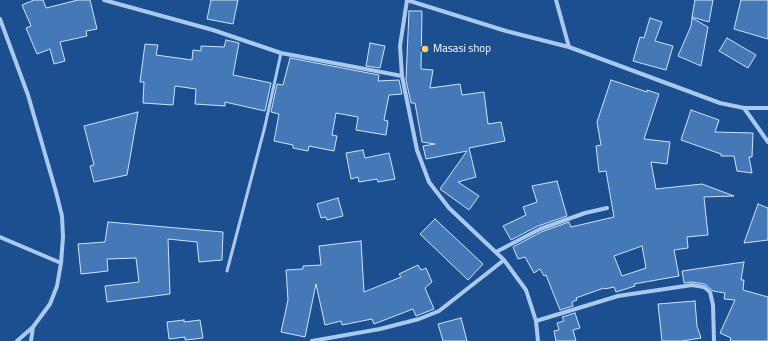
<!DOCTYPE html>
<html>
<head>
<meta charset="utf-8">
<style>
	body { margin:0 }
	canvas { display:block; background:#1b4f8f }
</style>
</head>
<body>
<canvas width="768" height="341"></canvas>
<script>
const g = document.querySelector('canvas').getContext('2d');
g.lineJoin = 'round';
function fillPath(path, color) {
  g.fillStyle = color;
  g.fill(path, 'evenodd');
}
function poly(rows) {
  const path = new Path2D();
  for (const r of rows) {
    path.moveTo(r[0], r[1]);
    for (let i = 2; i < r.length; i += 2) path.lineTo(r[i], r[i + 1]);
  }
  return path;
}
function trace(path, color, width, dash) {
  g.strokeStyle = color;
  g.lineWidth = width;
  g.lineCap = dash ? 'butt' : 'round';
  g.setLineDash(dash || []);
  g.stroke(path);
}
function drawText(font, color, halo, rows, align = 'center') {
  g.font = font + ' "Titillium Web",sans-serif';
  g.lineWidth = 3;
  g.setLineDash([]);
  g.textBaseline = 'middle';
  g.strokeStyle = halo;
  g.fillStyle = color;
  for (const [text, x, y, turn = 0] of rows) {
    g.save();
    g.translate(x, y);
    g.rotate((+turn || 0) * Math.PI / 180);
    g.textAlign = isNaN(turn) ? turn : align;
    if (halo) g.strokeText(text, 0, 0);
    g.fillText(text, 0, 0);
    g.restore();
  }
}
const building = poly([
	[34,0,43,0,46,8,78,0,90,0,97,29,86,31,87,36,60,42,65,61,54,64,50,49,37,54,26,28,31,26,22,5,34,0],
	[211,0,238,0,233,24,207,19,211,0],
	[695,0,713,0,709,22,692,17,695,0],
	[741,0,768,0,768,39,734,29,741,0],
	[409,11,422,11,421,69,433,70,430,88,460,84,462,95,484,92,488,124,501,122,505,141,469,148,476,177,458,182,479,196,469,210,440,189,467,151,426,159,423,146,435,144,422,142,415,103,411,103,406,80,409,11],
	[650,18,662,22,655,41,673,46,666,70,633,61,640,37,644,38,650,18],
	[692,18,708,27,701,66,678,56,691,26,692,18],
	[727,38,756,55,748,68,719,51,727,38],
	[226,40,239,43,233,75,271,83,265,111,225,102,225,106,195,104,196,89,175,86,173,105,143,103,144,82,140,82,145,44,158,45,156,55,192,60,193,50,201,51,201,46,224,47,226,40],
	[370,43,385,46,380,68,366,66,370,43],
	[290,58,379,75,378,81,399,80,402,94,389,95,384,120,388,121,386,135,356,130,358,117,336,113,332,135,337,136,334,151,309,146,308,151,293,148,293,145,274,141,279,114,271,112,277,84,283,85,290,58],
	[611,80,647,92,647,90,659,94,644,139,670,142,667,164,651,162,656,189,702,184,734,196,704,197,708,235,687,237,688,248,674,250,679,276,634,284,635,286,616,292,614,287,605,289,604,288,576,298,577,300,572,302,573,306,560,310,546,275,544,276,540,269,534,273,525,257,518,259,513,247,541,232,569,222,571,227,614,217,606,171,599,172,596,146,601,145,597,122,611,80],
	[642,246,646,268,622,276,614,256,642,246],
	[691,110,719,120,715,132,753,133,752,157,749,157,752,173,737,171,734,156,721,156,721,154,681,140,691,110],
	[138,112,127,175,94,182,90,166,94,165,84,126,138,112],
	[363,150,365,158,389,153,395,179,378,182,377,179,359,182,358,177,351,179,346,153,363,150],
	[557,181,567,216,538,226,511,240,503,226,526,215,523,207,537,202,532,186,557,181],
	[338,198,343,216,327,220,326,217,321,218,317,204,338,198],
	[758,204,768,208,768,240,744,243,758,204],
	[435,219,483,264,468,280,420,234,435,219],
	[108,222,223,232,222,260,199,262,197,242,168,239,170,294,107,302,105,286,139,282,136,258,107,259,108,271,81,274,78,244,105,242,108,222],
	[361,241,364,292,401,277,399,274,418,265,421,270,426,268,432,282,425,288,434,309,416,316,413,309,374,324,372,319,342,325,341,321,325,325,316,284,305,337,281,332,288,300,286,270,303,269,303,266,321,265,319,246,361,241],
	[744,262,741,280,744,280,743,290,768,297,768,341,730,341,731,338,720,333,735,300,724,299,725,293,713,291,705,284,692,282,684,283,682,271,744,262],
	[695,301,697,326,701,338,682,341,662,341,658,304,695,301],
	[575,313,580,328,573,330,576,341,556,341,554,331,559,330,557,323,564,321,562,317,575,313],
	[461,318,467,341,443,341,438,324,461,318],
	[184,320,184,322,200,320,203,338,185,340,185,337,169,339,167,322,184,320]
]);
fillPath(building, '#4478b7');
trace(building, '#cfe3fa', 1);
trace(poly([
	[227,271,265,126,281,53]
]), '#a9c9ee', 3);
trace(poly([
	[104,0,213,30,281,53,402,76],
	[407,0,400,46,402,76,417,150,429,182,449,208,504,260,526,290,536,321,538,341],
	[407,0,506,31,569,47,720,103,744,108,768,108],
	[556,0,569,47],
	[0,19,28,95,56,192,62,216,63,237,61,263,57,286,50,304,33,327,17,341],
	[744,108,768,142],
	[0,237,61,263],
	[496,252,540,229,585,213,607,208],
	[536,321,618,296,692,285,704,287,710,292,713,305,714,341],
	[31,341,33,327],
	[312,341,380,329,419,319,439,311,504,260]
]), '#a9c9ee', 4);
for (const [x, y, r, color] of [
	[425,49,4,"#ffd166"]
]) {
  const dot = new Path2D();
  dot.arc(x, y, r, 0, 2 * Math.PI);
  g.fillStyle = color;
  g.fill(dot);
  trace(dot, '#1b4f8f', 1.5);
}
drawText('11px', '#fff', '#1b4f8f', [
	["Masasi shop",433,49]
], 'left');
</script>
</body>
</html>
